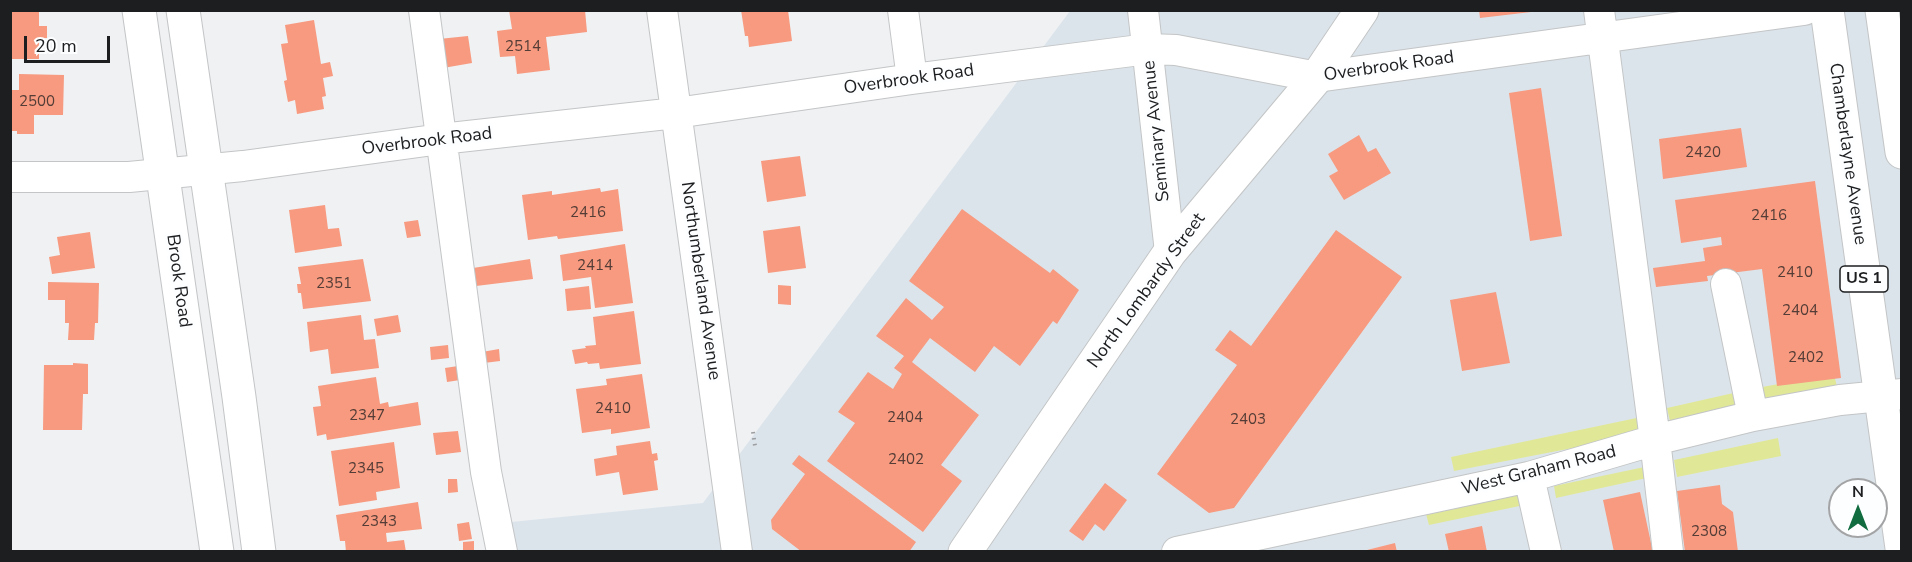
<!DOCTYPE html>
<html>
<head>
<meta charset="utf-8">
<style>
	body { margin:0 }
	#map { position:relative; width:1912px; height:562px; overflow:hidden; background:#eff1f3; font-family:"Nunito Sans",sans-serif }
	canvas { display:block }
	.frame { position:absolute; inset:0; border:12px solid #1d1e1f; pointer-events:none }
	.north { position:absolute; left:1828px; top:478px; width:60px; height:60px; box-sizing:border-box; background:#fdfeff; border:2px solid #a3a4a5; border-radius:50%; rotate:0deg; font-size:16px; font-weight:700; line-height:24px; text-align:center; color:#1d1e1f }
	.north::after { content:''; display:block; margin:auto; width:21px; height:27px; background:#116c40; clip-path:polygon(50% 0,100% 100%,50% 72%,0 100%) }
	.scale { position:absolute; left:24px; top:36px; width:86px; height:27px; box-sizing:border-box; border:3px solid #1d1e1f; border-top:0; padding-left:8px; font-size:18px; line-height:21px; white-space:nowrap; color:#1d1e1f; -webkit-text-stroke:4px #fdfeff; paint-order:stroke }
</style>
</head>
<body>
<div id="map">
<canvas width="1912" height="562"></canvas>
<div class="frame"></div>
<div class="north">N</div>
<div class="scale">20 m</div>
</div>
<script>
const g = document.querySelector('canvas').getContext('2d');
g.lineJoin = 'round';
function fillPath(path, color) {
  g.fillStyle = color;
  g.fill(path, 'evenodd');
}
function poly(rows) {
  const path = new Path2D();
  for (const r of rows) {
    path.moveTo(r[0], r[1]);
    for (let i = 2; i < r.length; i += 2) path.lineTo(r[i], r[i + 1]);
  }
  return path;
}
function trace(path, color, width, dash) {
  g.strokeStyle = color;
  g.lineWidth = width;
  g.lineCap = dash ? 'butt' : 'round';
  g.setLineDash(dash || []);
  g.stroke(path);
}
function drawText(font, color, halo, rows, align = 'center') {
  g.font = font + ' "Nunito Sans",sans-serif';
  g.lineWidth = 6;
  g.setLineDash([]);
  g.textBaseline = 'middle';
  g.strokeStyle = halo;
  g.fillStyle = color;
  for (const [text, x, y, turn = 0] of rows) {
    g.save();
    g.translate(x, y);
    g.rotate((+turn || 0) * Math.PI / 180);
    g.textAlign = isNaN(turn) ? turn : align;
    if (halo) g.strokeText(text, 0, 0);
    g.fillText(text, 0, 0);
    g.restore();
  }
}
fillPath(poly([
	[1070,11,1901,11,1901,551,512,552,511,522,703,503],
	[1840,490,1876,490,1876,526,1840,526]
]), '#dce4eb');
fillPath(poly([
	[1834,374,1838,391,1766,406,1762,387],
	[1738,392,1743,410,1671,426,1667,408],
	[1646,416,1650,433,1454,471,1451,457],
	[1778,438,1781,456,1677,477,1674,460],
	[1654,465,1656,476,1556,498,1554,486],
	[1526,492,1529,504,1429,525,1426,514]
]), '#e0e898');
fillPath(poly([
	[10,10,39,10,39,26,47,26,47,38,39,38,39,59,10,59],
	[509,10,585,10,587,32,546,37,550,70,517,74,515,56,500,57,497,31,512,29],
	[741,10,788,10,792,41,749,47,748,36,745,36],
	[1479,10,1531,10,1531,12,1480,18],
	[314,20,321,64,330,62,333,76,323,78,326,96,322,97,324,109,297,114,295,100,288,102,284,81,287,80,281,44,288,43,285,25],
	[468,36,472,63,443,68,439,39],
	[19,74,64,75,63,115,34,115,34,134,17,134,17,131,10,131,10,90,19,90],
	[1541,88,1562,236,1530,241,1509,93],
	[1741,128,1747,167,1663,179,1659,139],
	[1359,135,1368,152,1376,148,1391,173,1344,200,1329,176,1338,171,1328,154],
	[800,156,806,196,767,202,761,161],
	[1815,181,1841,378,1777,386,1762,269,1707,276,1708,281,1656,287,1653,268,1705,261,1703,248,1722,245,1721,237,1681,243,1675,200],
	[600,188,601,192,618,189,623,231,558,239,557,236,528,240,522,195,552,191,552,195],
	[325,205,328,229,339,228,342,246,295,253,289,210],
	[962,209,1050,273,1053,269,1079,290,1057,324,1053,321,1020,366,994,346,975,372,930,338,912,362,979,415,941,465,962,481,923,532,827,461,855,423,838,412,868,372,893,389,902,374,894,368,904,356,876,336,906,298,932,320,944,307,909,281],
	[418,220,421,236,407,238,404,222],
	[800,226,806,268,768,273,763,231],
	[1336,230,1402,277,1234,508,1209,513,1157,474,1237,365,1215,350,1230,330,1251,346],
	[90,232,95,268,52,274,49,257,60,255,57,237],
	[625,244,633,303,595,308,591,277,563,281,560,255],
	[363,259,371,301,303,309,301,293,298,293,297,284,301,284,298,267],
	[530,259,533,279,476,286,473,268],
	[48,282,99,283,98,323,95,323,94,340,68,340,69,323,65,323,65,300,48,300],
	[778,285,791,286,791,305,778,304],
	[589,286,591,309,567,311,565,289],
	[1496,292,1510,363,1462,371,1450,300],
	[634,311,641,364,600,369,599,363,588,364,587,362,575,364,572,350,586,348,585,346,596,345,593,317],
	[361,315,364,340,375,339,379,368,331,374,328,349,310,352,307,322],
	[398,315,401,332,377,336,374,319],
	[448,345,449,358,431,360,430,347],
	[499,349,500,361,484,363,482,352],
	[73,363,88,364,88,394,83,394,82,430,43,430,44,365,73,365],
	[458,366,460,380,447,382,445,368],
	[642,374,650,428,611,434,611,429,582,433,576,389,607,385,606,379],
	[376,377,380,404,388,402,389,407,418,402,421,425,327,440,326,434,317,436,313,407,321,406,318,386],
	[458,431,461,452,436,455,433,433],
	[650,441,652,454,657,453,658,460,654,461,658,490,623,495,619,472,596,476,594,459,617,455,616,446],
	[394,442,400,488,376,492,377,500,339,506,331,451],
	[799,455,916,542,909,552,802,552,772,529,771,520,805,474,792,464],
	[448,479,457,479,458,492,448,493],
	[1105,483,1127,500,1104,531,1095,524,1083,541,1069,531],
	[1720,485,1722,504,1733,512,1738,552,1685,552,1677,491],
	[1640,492,1653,552,1614,552,1603,500],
	[418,502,422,529,386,533,387,542,404,540,406,552,346,552,345,541,340,541,336,515],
	[469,522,472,539,459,541,457,524],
	[1482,526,1487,552,1449,552,1445,534],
	[474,541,474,552,463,552,463,542],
	[1395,543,1397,552,1363,552,1363,551]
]), '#f79a7f');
const minor = poly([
	[424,10,486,472,502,552],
	[662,10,737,552],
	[903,10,912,79],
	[1143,10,1170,252],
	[1599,10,1655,440,1668,552],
	[10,177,129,177,243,166,441,139,676,113,912,79,1148,49,1176,50,1317,77,1804,10],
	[1726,284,1753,416],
	[1529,477,1546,552],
	[1177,552,1529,477,1655,440,1753,416,1840,400,1902,394]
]);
const major = poly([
	[139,10,217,552],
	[183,10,239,397,259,552],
	[1827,10,1902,548],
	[1882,10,1902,152],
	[965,552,1170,252,1317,77,1362,10]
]);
trace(minor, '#c3c5c6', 32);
trace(major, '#c3c5c6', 35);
trace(poly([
	[753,432,755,446]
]), '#9c9ea0', 4, [1.5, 4.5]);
trace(minor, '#fff', 30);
trace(major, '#fff', 33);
drawText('15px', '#543d37', null, [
	["2514",523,47],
	["2500",37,102],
	["2420",1703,153],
	["2416",588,213],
	["2416",1769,216],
	["2414",595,266],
	["2410",1795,273],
	["2351",334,284],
	["2404",1800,311],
	["2402",1806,358],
	["2410",613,409],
	["2347",367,416],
	["2404",905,418],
	["2403",1248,420],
	["2402",906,460],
	["2345",366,469],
	["2343",379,522],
	["2308",1709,532]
]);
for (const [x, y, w] of [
	[1864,279,48]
]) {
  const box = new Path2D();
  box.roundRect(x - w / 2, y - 13, w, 26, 4.5);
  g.fillStyle = '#fdfeff';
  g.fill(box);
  trace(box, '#1d1e1f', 1.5);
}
drawText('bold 16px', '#1d1e1f', null, [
	["US 1",1864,279]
]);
drawText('18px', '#1d1e1f', '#fdfeff', [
	["Overbrook Road",1389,67,-8],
	["Overbrook Road",909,80,-8],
	["Seminary Avenue",1157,131,-96],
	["Overbrook Road",427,142,-7],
	["Chamberlayne Avenue",1847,154,82],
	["Brook Road",178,281,82],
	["Northumberland Avenue",700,281,82],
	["North Lombardy Street",1147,291,-54],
	["West Graham Road",1539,471,-14]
]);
</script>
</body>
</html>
